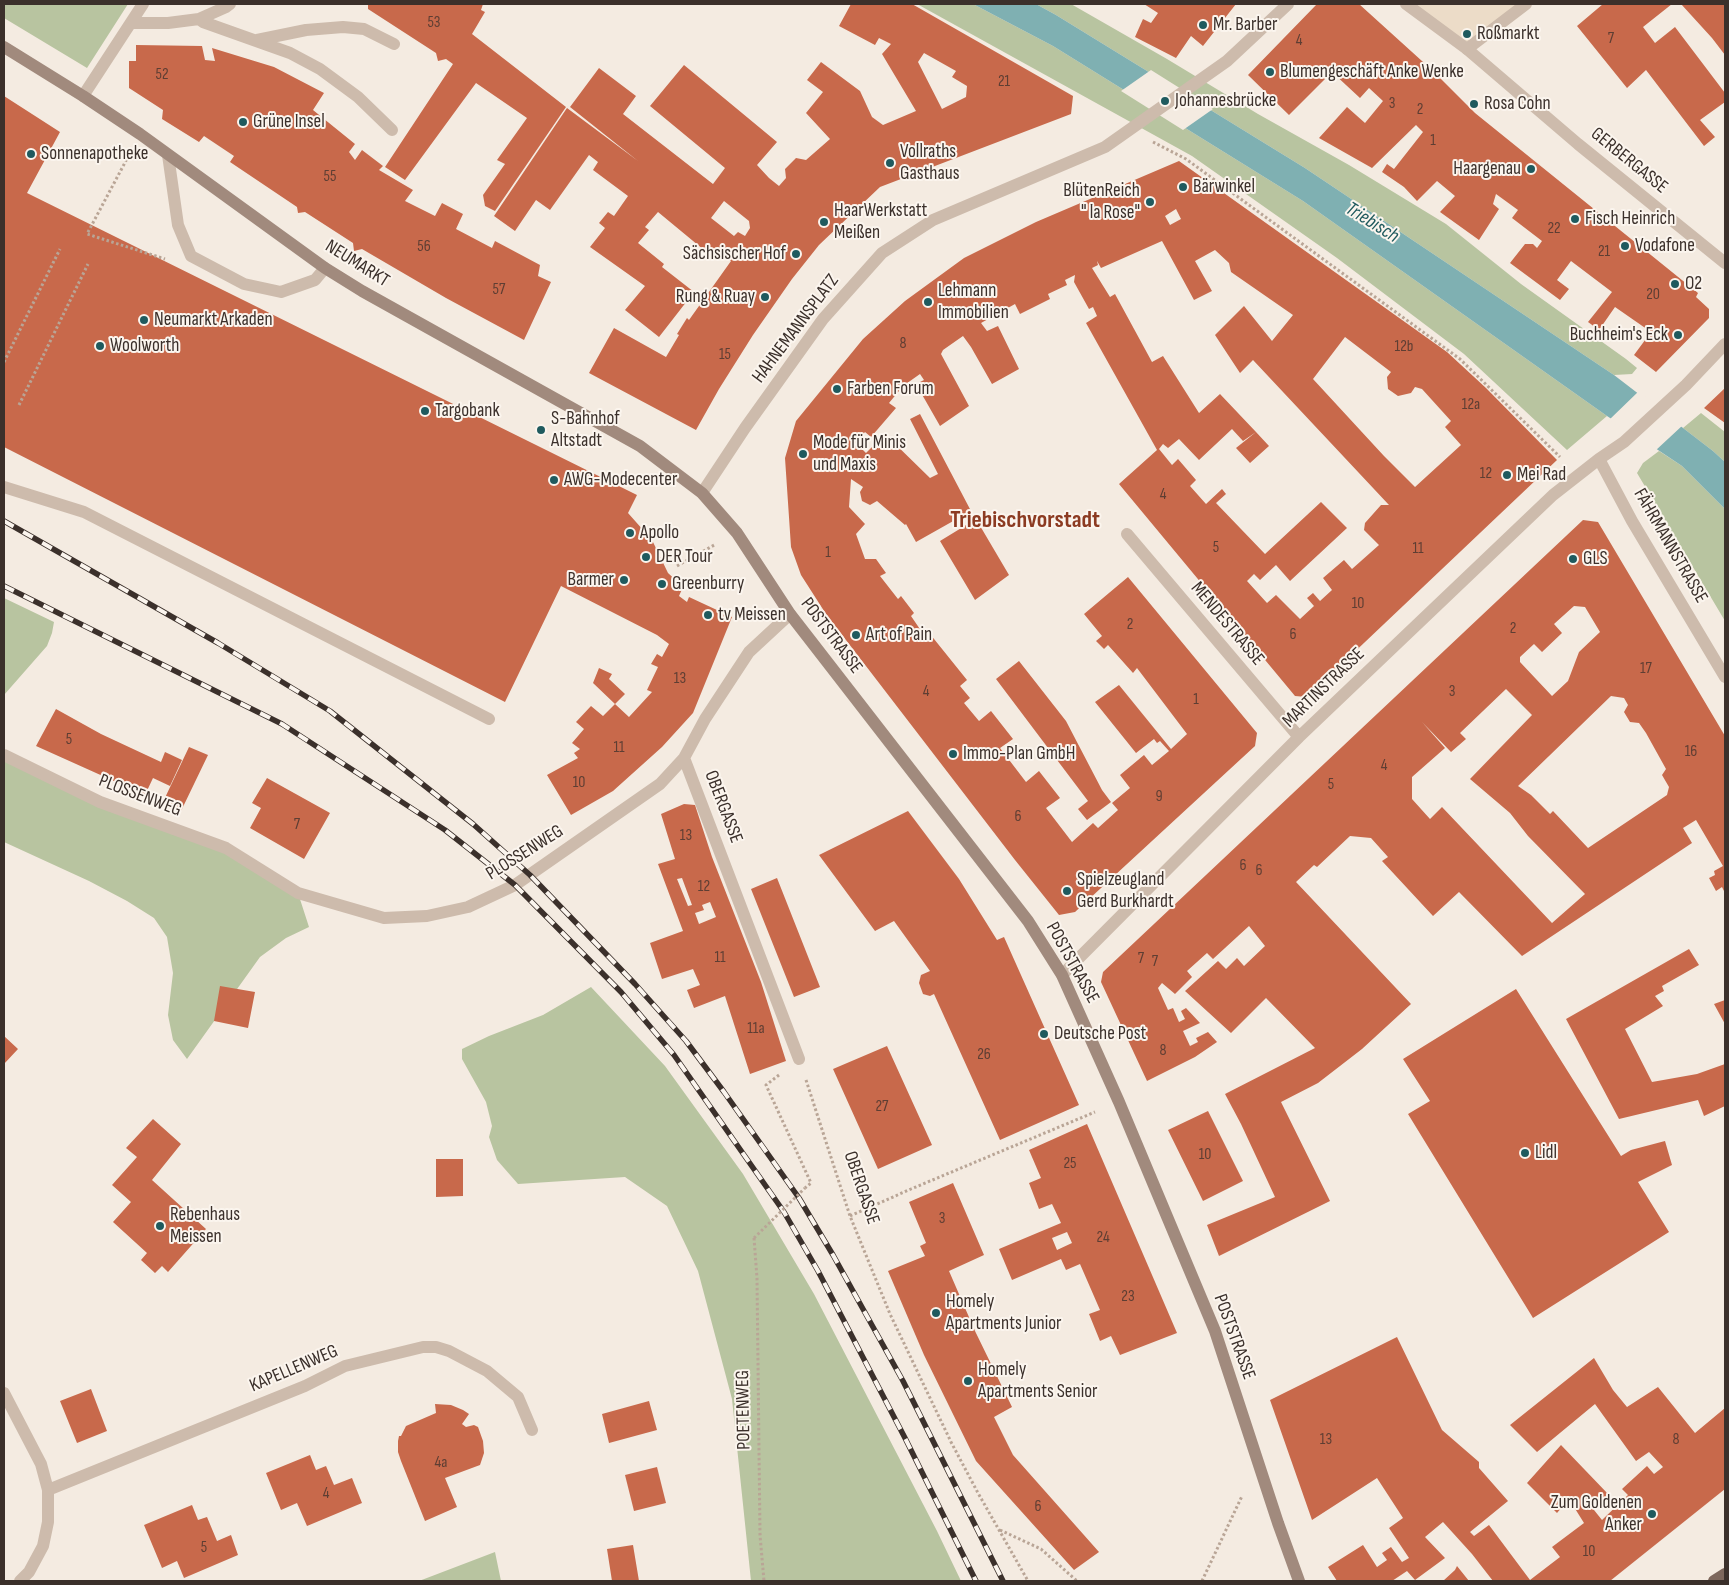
<!DOCTYPE html>
<html>
<head>
<meta charset="utf-8">
<style>
	body { margin:0 }
	#map { position:relative; width:1729px; height:1585px; overflow:hidden; background:#f4ebe1; font-family:"Sofia Sans Condensed",sans-serif }
	canvas { display:block }
	.frame { position:absolute; inset:0; border:5px solid #3b302b; pointer-events:none }
</style>
</head>
<body>
<div id="map">
<canvas width="1729" height="1585"></canvas>
<div class="frame"></div>
</div>
<script>
const g = document.querySelector('canvas').getContext('2d');
g.lineJoin = 'round';
function fillPath(path, color) {
  g.fillStyle = color;
  g.fill(path, 'evenodd');
}
function poly(rows) {
  const path = new Path2D();
  for (const r of rows) {
    path.moveTo(r[0], r[1]);
    for (let i = 2; i < r.length; i += 2) path.lineTo(r[i], r[i + 1]);
  }
  return path;
}
function trace(path, color, width, dash) {
  g.strokeStyle = color;
  g.lineWidth = width;
  g.lineCap = dash ? 'butt' : 'round';
  g.setLineDash(dash || []);
  g.stroke(path);
}
function drawText(font, color, halo, rows, align = 'center') {
  g.font = font + ' "Sofia Sans Condensed",sans-serif';
  g.lineWidth = 4;
  g.setLineDash([]);
  g.textBaseline = 'middle';
  g.strokeStyle = halo;
  g.fillStyle = color;
  for (const [text, x, y, turn = 0] of rows) {
    g.save();
    g.translate(x, y);
    g.rotate((+turn || 0) * Math.PI / 180);
    g.textAlign = isNaN(turn) ? turn : align;
    if (halo) g.strokeText(text, 0, 0);
    g.fillText(text, 0, 0);
    g.restore();
  }
}
fillPath(poly([
	[4,4,128,4,87,68,4,18],
	[917,4,973,4,1053,46,1303,201,1607,416,1567,450,1464,354,1337,258,1192,156],
	[1036,4,1071,4,1167,59,1258,114,1349,165,1446,224,1521,284,1626,359,1637,368,1632,374,1614,375,1305,168,1056,15],
	[1701,413,1725,432,1725,462,1713,451,1683,428],
	[1659,451,1682,466,1725,509,1725,621,1637,473,1643,463],
	[4,598,54,622,52,633,47,646,4,695],
	[4,754,100,802,226,848,298,893,309,927,286,938,260,957,187,1059,173,1040,168,1015,173,973,167,937,154,918,127,901,89,881,4,842],
	[591,987,665,1066,743,1174,814,1294,937,1531,961,1581,751,1581,732,1399,698,1271,667,1206,625,1177,518,1184,497,1160,489,1137,492,1126,486,1102,462,1059,462,1049,489,1036,543,1015],
	[495,1552,501,1581,419,1581]
]), '#b8c4a0');
fillPath(poly([
	[1406,4,1526,4,1467,49]
]), '#ecdcc8');
fillPath(poly([
	[973,4,1036,4,1056,15,1305,168,1614,375,1713,451,1725,462,1725,509,1682,466,1607,416,1303,201,1053,46]
]), '#7fb0b2');
fillPath(poly([
	[1151,70,1213,109,1183,130,1121,91],
	[1639,391,1683,425,1655,451,1609,420]
]), '#f4ebe1');
fillPath(poly([
	[368,4,483,4,481,10,485,12,472,34,566,107,495,211,485,206,483,195,505,164,497,160,527,118,476,83,405,180,385,167,453,64,446,59,438,61,436,53,368,9],
	[851,4,912,4,1073,96,1071,114,880,187,819,245,792,279,753,335,719,389,696,430,589,373,614,328,666,357,679,335,677,334,687,318,689,320,731,261,716,250,710,255,658,212,645,227,649,230,638,243,664,264,662,267,694,292,659,337,625,310,645,286,590,247,605,228,599,223,608,212,614,216,628,196,593,170,598,162,589,155,550,210,536,200,515,231,494,216,567,108,638,161,570,107,599,68,636,96,623,114,713,184,725,168,650,106,684,65,777,142,757,165,769,178,779,186,786,178,785,169,796,158,806,160,830,139,806,113,823,92,807,80,821,62,860,91,872,117,883,125,916,111,882,54,891,44,879,38,875,45,839,26],
	[924,53,956,71,952,77,967,86,966,97,942,109,918,62],
	[724,201,749,221,750,228,745,236,738,232,734,236,711,218],
	[1144,4,1236,4,1203,46,1191,36,1176,58,1135,37,1143,19,1151,23,1158,13],
	[1317,4,1359,4,1433,71,1475,113,1698,293,1696,297,1709,309,1709,318,1656,372,1634,355,1651,332,1615,307,1599,330,1588,322,1612,292,1571,261,1557,280,1569,289,1560,300,1510,263,1525,244,1533,244,1537,248,1542,241,1512,218,1518,210,1496,194,1493,204,1499,209,1479,240,1440,212,1455,196,1437,181,1417,201,1404,187,1382,172,1387,164,1394,169,1423,132,1416,125,1372,168,1319,138,1347,107,1365,123,1383,101,1369,88,1360,98,1332,72,1289,115,1248,75],
	[1603,4,1672,4,1643,27,1655,43,1675,27,1725,93,1725,102,1700,120,1715,137,1704,146,1646,70,1627,88,1577,26],
	[1681,4,1725,4,1725,55,1712,38],
	[136,45,202,46,205,60,215,61,212,48,274,67,324,93,313,110,355,144,349,152,355,160,362,150,383,166,379,170,413,190,405,201,435,216,442,203,463,214,456,229,492,248,495,241,540,265,538,276,551,282,524,340,446,298,362,249,354,251,353,243,305,212,298,213,297,207,230,162,234,156,204,136,199,142,162,119,163,110,129,88,129,61,136,61],
	[4,96,60,132,27,193,637,495,628,513,652,540,668,573,683,587,679,596,687,602,689,597,732,617,693,713,662,747,613,791,571,815,547,775,578,758,574,753,580,749,572,743,584,729,576,722,591,706,603,716,615,704,629,717,652,692,647,690,658,667,651,664,657,654,662,657,669,644,657,635,561,586,505,702,4,447],
	[1179,161,1447,352,1486,388,1557,460,1307,697,1295,696,1119,484,1157,450,1086,323,1097,316,1093,307,1089,309,1074,282,1075,275,1065,280,1067,285,1048,294,1050,299,1020,314,1015,304,981,323,987,331,998,326,1019,369,992,384,971,347,963,336,943,350,941,354,969,406,940,426,916,384,924,380,920,374,903,386,889,403,896,408,871,437,865,432,854,445,861,448,866,453,885,434,930,478,938,474,910,419,920,414,971,511,916,542,906,524,905,525,877,501,870,505,862,501,860,492,863,487,851,479,849,507,865,524,856,534,865,559,876,559,886,573,880,576,898,599,901,596,914,613,911,616,926,638,930,634,967,680,960,686,970,698,964,703,979,721,991,711,1013,739,1000,748,1026,782,1039,771,1060,798,1046,808,1072,842,1093,823,1098,828,1118,810,1112,803,1130,788,1120,775,1144,755,1152,765,1169,751,1160,741,1157,743,1154,739,1136,753,1095,702,1119,685,1171,749,1187,734,1137,668,1133,673,1108,645,1104,649,1096,641,1102,636,1084,614,1128,577,1257,733,1255,746,1075,912,1059,915,1015,860,826,614,801,575,791,547,785,458,796,421,863,339,905,301,964,258,1036,222],
	[1176,209,1181,219,1170,225,1165,216],
	[1162,241,1194,300,1212,291,1195,261,1215,250,1229,263,1231,272,1293,315,1272,341,1244,306,1215,335,1240,373,1253,360,1389,505,1381,505,1365,523,1364,530,1379,545,1352,569,1344,560,1323,578,1332,590,1320,601,1313,593,1307,598,1314,606,1300,619,1276,595,1267,603,1247,581,1254,574,1260,580,1276,565,1290,581,1347,528,1321,502,1265,554,1216,503,1226,494,1222,489,1206,504,1190,486,1196,480,1178,459,1172,465,1159,449,1163,444,1168,448,1179,439,1199,460,1232,429,1243,441,1256,432,1236,448,1250,463,1269,446,1256,432,1220,394,1199,413,1163,356,1152,362,1115,294,1110,297,1092,268,1098,265,1097,261,1101,268],
	[1345,337,1391,372,1387,377,1388,389,1398,396,1411,393,1415,387,1422,389,1451,421,1445,427,1461,445,1415,487,1384,456,1313,379],
	[1725,388,1725,423,1704,408],
	[976,519,1009,575,975,600,940,541],
	[1583,520,1598,522,1725,736,1725,893,1722,887,1716,891,1709,878,1715,875,1714,871,1723,866,1696,820,1683,828,1692,843,1522,956,1459,892,1433,916,1382,861,1388,857,1371,838,1350,836,1317,867,1314,865,1296,882,1411,1004,1362,1049,1318,1083,1281,1102,1330,1201,1219,1256,1207,1225,1275,1197,1241,1124,1225,1094,1315,1048,1266,998,1231,1033,1185,991,1218,961,1226,969,1237,958,1244,966,1265,946,1249,926,1213,959,1207,953,1187,971,1192,977,1175,994,1162,983,1158,988,1168,1010,1173,1008,1179,1022,1185,1019,1181,1011,1186,1008,1200,1023,1183,1031,1190,1046,1198,1042,1196,1038,1208,1032,1217,1042,1195,1057,1147,1081,1101,982,1103,972],
	[1574,606,1585,607,1600,632,1579,652,1568,681,1552,696,1520,662,1520,657,1534,644,1542,652,1562,633,1554,624],
	[1506,689,1532,715,1470,779,1510,813,1528,836,1585,894,1552,923,1442,807,1430,819,1412,799,1412,777,1445,748,1422,722,1451,752,1466,739,1460,733],
	[1611,696,1624,698,1628,705,1624,712,1630,722,1639,723,1646,733,1666,769,1662,775,1669,787,1667,795,1588,848,1553,811,1550,814,1531,795,1518,786],
	[1019,661,1066,721,1102,790,1111,802,1087,820,1078,809,1088,801,996,679],
	[599,668,612,674,609,679,625,694,615,704,593,683],
	[56,709,101,734,161,762,165,752,182,760,170,786,153,778,145,795,36,746],
	[189,747,208,755,181,811,163,802],
	[267,778,330,813,304,859,250,828,261,808,252,803],
	[684,804,695,805,712,857,761,982,786,1061,750,1074,725,996,694,1008,687,990,700,985,693,969,662,979,650,943,683,931,658,864,675,859,661,814],
	[682,878,692,905,688,906,677,879],
	[710,902,716,917,699,924,695,913,704,910,702,905],
	[908,811,959,879,997,940,1004,937,1079,1105,1000,1140,934,994,930,996,923,994,919,983,921,975,930,971,894,921,875,931,819,855],
	[777,878,820,987,794,997,751,889],
	[1689,949,1699,965,1662,986,1664,991,1655,996,1663,1006,1625,1029,1652,1082,1697,1074,1725,1064,1725,1106,1704,1116,1698,1100,1619,1119,1566,1019],
	[220,986,255,992,248,1028,214,1021],
	[1516,989,1621,1156,1631,1150,1665,1141,1672,1165,1638,1182,1669,1232,1533,1318,1408,1114,1430,1101,1403,1059],
	[1725,1000,1725,1024,1714,1004],
	[4,1036,18,1049,4,1064],
	[887,1046,932,1145,878,1169,833,1069],
	[1208,1111,1243,1181,1203,1201,1168,1130],
	[153,1119,181,1144,152,1180,206,1229,168,1272,162,1266,155,1273,141,1260,147,1253,113,1222,131,1202,112,1185,137,1157,126,1148],
	[1087,1124,1177,1333,1120,1355,1111,1336,1100,1341,1089,1314,1100,1310,1080,1264,1066,1270,1061,1259,1012,1280,999,1249,1061,1223,1052,1204,1039,1209,1029,1183,1041,1178,1029,1150],
	[1067,1232,1072,1243,1057,1250,1052,1238],
	[436,1159,463,1159,463,1196,436,1197],
	[953,1183,984,1255,949,1271,975,1331,1012,1407,994,1417,1013,1455,1099,1552,1074,1570,976,1461,924,1355,888,1271,925,1256,920,1246,926,1243,909,1202],
	[1397,1337,1442,1430,1479,1462,1479,1468,1508,1501,1470,1532,1474,1536,1489,1525,1530,1580,1560,1557,1552,1547,1584,1523,1569,1499,1557,1513,1527,1483,1561,1445,1609,1495,1594,1510,1602,1520,1628,1495,1622,1489,1647,1466,1654,1474,1663,1467,1649,1452,1636,1461,1595,1404,1537,1452,1510,1425,1594,1358,1613,1390,1627,1407,1658,1387,1695,1433,1725,1408,1725,1489,1610,1581,1493,1581,1472,1554,1443,1522,1425,1537,1445,1558,1415,1580,1407,1571,1392,1581,1337,1581,1328,1567,1363,1545,1377,1567,1387,1560,1382,1553,1391,1547,1402,1562,1409,1558,1389,1528,1403,1518,1377,1478,1312,1520,1270,1400],
	[91,1389,107,1431,77,1443,60,1401],
	[649,1401,657,1430,609,1443,602,1414],
	[435,1404,451,1405,463,1410,469,1414,462,1424,466,1427,474,1425,478,1427,483,1441,484,1453,480,1465,445,1478,457,1507,425,1521,401,1461,398,1452,398,1441,399,1436,401,1436,406,1426,436,1413],
	[310,1455,316,1470,326,1466,334,1485,352,1478,362,1503,307,1526,297,1503,281,1510,266,1473],
	[657,1467,666,1503,634,1511,625,1475],
	[192,1505,198,1520,207,1517,217,1541,231,1535,238,1555,184,1578,177,1561,162,1568,144,1525],
	[633,1545,639,1581,612,1581,607,1549],
	[1457,1566,1469,1581,1443,1581,1455,1570]
]), '#c8694b');
trace(poly([
	[1153,142,1186,159,1460,359,1560,457],
	[129,155,87,234,165,259],
	[4,362,60,249],
	[19,405,88,264],
	[677,566,716,544],
	[779,1075,766,1085,811,1183,805,1188],
	[806,1080,850,1216,890,1314,951,1442,978,1493,1028,1581],
	[850,1216,911,1189,1095,1112],
	[754,1238,757,1278,760,1535,764,1581],
	[1000,1530,1041,1549,1077,1581],
	[1202,1581,1242,1496]
]), '#b9a596', 3, [2.5, 2.5]);
trace(poly([
	[199,19,203,22,290,53,320,69,358,97,392,130],
	[131,23,168,23,199,19,226,7,230,4],
	[257,40,306,30,343,27,364,29,394,44],
	[83,96,143,4],
	[168,155,178,225,191,256,244,284,281,292,315,280,325,268],
	[4,487,84,512,489,719],
	[4,755,100,802,226,848,298,893,384,918,427,916,468,907,515,885,660,784,684,758,705,719,749,652,790,614],
	[684,758,799,1059],
	[48,1490,305,1386,345,1366,423,1347,436,1347,449,1351,487,1371,518,1397,532,1430]
]), '#cdbbac', 12);
trace(poly([
	[1467,49,1526,4],
	[1599,459,1632,521,1725,677],
	[702,493,745,428,823,319,882,253,933,220,1105,147,1227,61,1288,4],
	[1127,534,1299,737],
	[1062,975,1299,737,1553,495,1599,459,1624,442,1686,385,1725,344],
	[4,1393,41,1464,48,1490,48,1522,43,1546,29,1572,20,1581]
]), '#cdbbac', 12);
trace(poly([
	[1406,4,1467,49,1578,144,1725,263]
]), '#cdbbac', 12);
trace(poly([
	[4,47,83,96,140,134,325,268,362,291,640,446,702,493,737,533,790,614,1028,921,1062,975,1119,1102,1215,1331,1278,1523,1299,1581]
]), '#a18a7d', 12);
trace(poly([
	[1714,1581,1725,1574]
]), '#7d675c', 12);
const rail = poly([
	[4,521,218,643,330,711,473,824,530,875,635,984,686,1041,724,1092,799,1198,833,1255,903,1381,1003,1581],
	[4,586,282,724,445,830,515,885,621,992,674,1055,784,1212,818,1271,905,1438,976,1581]
]);
trace(rail, '#3b302b', 5.5);
trace(rail, '#fbf5ee', 4, [11]);
trace(poly([
	[754,1238,805,1188]
]), '#b9a596', 3, [2.5, 2.5]);
for (const [x, y, r, color] of [
	[1203,25,5,"#1f5a5e"],
	[1467,34,5,"#1f5a5e"],
	[1270,72,5,"#1f5a5e"],
	[1165,101,5,"#1f5a5e"],
	[1474,104,5,"#1f5a5e"],
	[243,122,5,"#1f5a5e"],
	[31,154,5,"#1f5a5e"],
	[890,163,5,"#1f5a5e"],
	[1531,169,5,"#1f5a5e"],
	[1183,187,5,"#1f5a5e"],
	[1150,202,5,"#1f5a5e"],
	[1575,219,5,"#1f5a5e"],
	[824,222,5,"#1f5a5e"],
	[1625,246,5,"#1f5a5e"],
	[796,254,5,"#1f5a5e"],
	[1675,284,5,"#1f5a5e"],
	[765,297,5,"#1f5a5e"],
	[928,302,5,"#1f5a5e"],
	[144,320,5,"#1f5a5e"],
	[1678,335,5,"#1f5a5e"],
	[100,346,5,"#1f5a5e"],
	[837,389,5,"#1f5a5e"],
	[425,411,5,"#1f5a5e"],
	[541,430,5,"#1f5a5e"],
	[803,454,5,"#1f5a5e"],
	[1507,475,5,"#1f5a5e"],
	[554,480,5,"#1f5a5e"],
	[630,533,5,"#1f5a5e"],
	[646,557,5,"#1f5a5e"],
	[1573,559,5,"#1f5a5e"],
	[624,580,5,"#1f5a5e"],
	[662,584,5,"#1f5a5e"],
	[708,615,5,"#1f5a5e"],
	[856,635,5,"#1f5a5e"],
	[953,754,5,"#1f5a5e"],
	[1067,891,5,"#1f5a5e"],
	[1044,1034,5,"#1f5a5e"],
	[1525,1153,5,"#1f5a5e"],
	[160,1226,5,"#1f5a5e"],
	[936,1313,5,"#1f5a5e"],
	[968,1381,5,"#1f5a5e"],
	[1652,1514,5,"#1f5a5e"]
]) {
  const dot = new Path2D();
  dot.arc(x, y, r, 0, 2 * Math.PI);
  g.fillStyle = color;
  g.fill(dot);
  trace(dot, '#fbf5ee', 2);
}
drawText('16px', '#5e3e33', null, [
	["53",434,23],
	["7",1611,39],
	["4",1299,41],
	["52",162,75],
	["21",1004,82],
	["3",1392,104],
	["2",1420,110],
	["1",1433,141],
	["55",330,177],
	["22",1554,229],
	["56",424,247],
	["21",1604,252],
	["57",499,290],
	["20",1653,295],
	["8",903,344],
	["12b",1404,347],
	["15",725,355],
	["12a",1471,405],
	["12",1486,474],
	["4",1163,495],
	["5",1216,548],
	["11",1418,549],
	["1",828,553],
	["10",1358,604],
	["2",1130,625],
	["2",1513,629],
	["6",1293,635],
	["17",1646,669],
	["13",680,679],
	["4",926,692],
	["3",1452,692],
	["1",1196,700],
	["5",69,740],
	["11",619,748],
	["16",1691,752],
	["4",1384,766],
	["10",579,783],
	["5",1331,785],
	["9",1159,797],
	["6",1018,817],
	["7",297,825],
	["13",686,836],
	["6",1243,866],
	["6",1259,871],
	["12",704,887],
	["11",720,958],
	["7",1141,959],
	["7",1155,962],
	["11a",756,1029],
	["8",1163,1051],
	["26",984,1055],
	["27",882,1107],
	["10",1205,1155],
	["25",1070,1164],
	["3",942,1219],
	["24",1103,1238],
	["23",1128,1297],
	["13",1326,1440],
	["8",1676,1440],
	["4a",441,1463],
	["4",326,1494],
	["6",1038,1507],
	["5",204,1548],
	["10",1589,1552]
]);
drawText('19px', '#3b302b', '#fbf5ee', [
	["Mr. Barber",1213,25],
	["Roßmarkt",1477,34],
	["Blumengeschäft Anke Wenke",1280,72],
	["Johannesbrücke",1175,101],
	["Rosa Cohn",1484,104],
	["Grüne Insel",253,122],
	["Vollraths",900,152],
	["Gasthaus",900,174],
	["Sonnenapotheke",41,154],
	["Haargenau",1521,169,"right"],
	["Bärwinkel",1193,187],
	["BlütenReich",1140,191,"right"],
	["\" la Rose\"",1140,213,"right"],
	["HaarWerkstatt",834,211],
	["Meißen",834,233],
	["Fisch Heinrich",1585,219],
	["Vodafone",1635,246],
	["Sächsischer Hof",786,254,"right"],
	["O2",1685,284],
	["Lehmann",938,291],
	["Immobilien",938,313],
	["Rung & Ruay",755,297,"right"],
	["Neumarkt Arkaden",154,320],
	["Buchheim's Eck",1668,335,"right"],
	["Woolworth",110,346],
	["Farben Forum",847,389],
	["Targobank",435,411],
	["S-Bahnhof",551,419],
	["Altstadt",551,441],
	["Mode für Minis",813,443],
	["und Maxis",813,465],
	["Mei Rad",1517,475],
	["AWG-Modecenter",564,480],
	["Apollo",640,533],
	["DER Tour",656,557],
	["GLS",1583,559],
	["Barmer",614,580,"right"],
	["Greenburry",672,584],
	["tv Meissen",718,615],
	["Art of Pain",866,635],
	["Immo-Plan GmbH",963,754],
	["Spielzeugland",1077,880],
	["Gerd Burkhardt",1077,902],
	["Deutsche Post",1054,1034],
	["Lidl",1535,1153],
	["Rebenhaus",170,1215],
	["Meissen",170,1237],
	["Homely",946,1302],
	["Apartments Junior",946,1324],
	["Homely",978,1370],
	["Apartments Senior",978,1392],
	["Zum Goldenen",1642,1503,"right"],
	["Anker",1642,1525,"right"]
], 'left');
drawText('19px', '#3b302b', '#fbf5ee', [
	["GERBERGASSE",1629,161,39],
	["NEUMARKT",357,264,32],
	["HAHNEMANNSPLATZ",796,329,-53],
	["FÄHRMANNSTRASSE",1670,546,60],
	["MENDESTRASSE",1227,624,50],
	["POSTSTRASSE",831,636,53],
	["MARTINSTRASSE",1324,688,-44],
	["PLOSSENWEG",140,796,21],
	["OBERGASSE",723,807,69],
	["PLOSSENWEG",525,853,-32],
	["POSTSTRASSE",1072,963,61],
	["OBERGASSE",861,1188,71],
	["POSTSTRASSE",1234,1337,70],
	["KAPELLENWEG",294,1369,-23],
	["POETENWEG",744,1410,-91]
]);
drawText('italic 20px', '#1f5a5e', '#fbf5ee', [
	["Triebisch",1372,223,32]
]);
drawText('bold 24px', '#8c3b22', '#fbf5ee', [
	["Triebischvorstadt",1025,521]
]);
</script>
</body>
</html>
